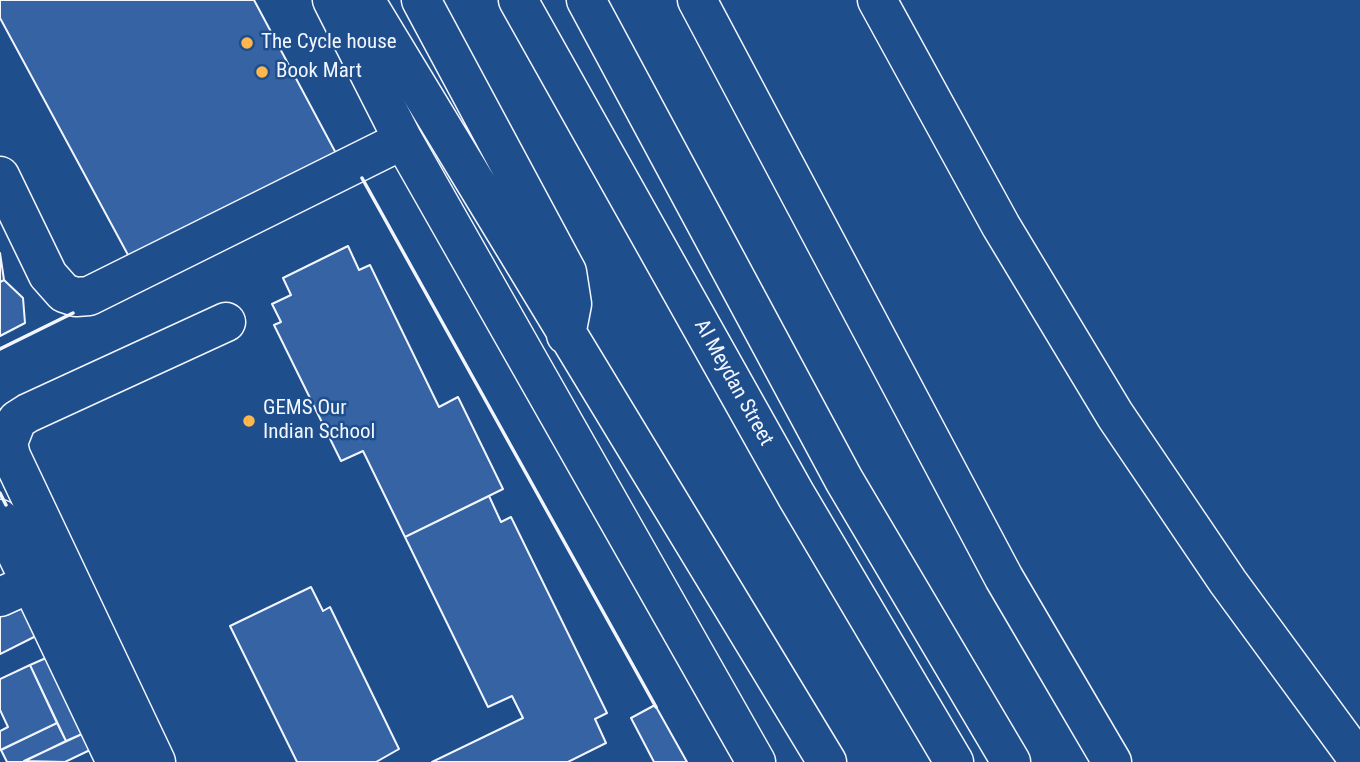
<!DOCTYPE html>
<html>
<head>
<meta charset="utf-8">
<style>
	body { margin:0 }
	canvas { display:block; background:#1f4e8c }
</style>
</head>
<body>
<canvas width="1360" height="762"></canvas>
<script>
const g = document.querySelector('canvas').getContext('2d');
g.lineJoin = 'round';
function fillPath(path, color) {
  g.fillStyle = color;
  g.fill(path, 'evenodd');
}
function poly(rows) {
  const path = new Path2D();
  for (const r of rows) {
    path.moveTo(r[0], r[1]);
    for (let i = 2; i < r.length; i += 2) path.lineTo(r[i], r[i + 1]);
  }
  return path;
}
function trace(path, color, width, dash) {
  g.strokeStyle = color;
  g.lineWidth = width;
  g.lineCap = dash ? 'butt' : 'round';
  g.setLineDash(dash || []);
  g.stroke(path);
}
function drawText(font, color, halo, rows, align = 'center') {
  g.font = font + ' "Roboto Condensed",sans-serif';
  g.lineWidth = 5;
  g.setLineDash([]);
  g.textBaseline = 'middle';
  g.strokeStyle = halo;
  g.fillStyle = color;
  for (const [text, x, y, turn = 0] of rows) {
    g.save();
    g.translate(x, y);
    g.rotate((+turn || 0) * Math.PI / 180);
    g.textAlign = isNaN(turn) ? turn : align;
    if (halo) g.strokeText(text, 0, 0);
    g.fillText(text, 0, 0);
    g.restore();
  }
}
const building = poly([
	[0,0,254,0,338,157,134,266,0,18,0,0],
	[348,246,359,270,370,265,439,407,458,397,503,489,405,537,363,451,341,461,274,325,281,322,272,304,291,295,283,278,348,246],
	[0,253,4,280,0,282,0,253],
	[4,280,23,298,25,323,0,336,0,282,4,280],
	[489,496,501,522,511,517,607,713,595,719,606,743,568,762,432,762,523,718,512,696,488,707,405,537,489,496],
	[311,587,323,611,330,607,399,749,376,762,297,762,230,626,311,587],
	[21,604,36,636,0,654,0,614,21,604],
	[46,658,82,734,66,741,30,665,46,658],
	[30,665,57,723,0,750,0,731,8,727,0,710,0,679,30,665],
	[655,705,687,762,654,762,631,718,655,705],
	[57,723,66,741,23,762,7,762,1,750,57,723],
	[82,734,90,750,65,762,24,761,82,734]
]);
fillPath(building, '#3563a3');
trace(building, '#f2f6ff', 2);
const minor = poly([
	[332,0,403,140,756,762],
	[877,0,1001,226,1115,415,1228,582,1360,762],
	[0,176,48,275,64,293,76,297,89,296,403,140],
	[0,519,116,762],
	[0,597,31,583],
	[156,762,11,456,8,443,17,420,28,413,226,322]
]);
const major = poly([
	[365,0,827,762],
	[421,0,567,272,572,304,566,335],
	[518,0,796,495,954,762],
	[586,0,844,480,1011,762],
	[697,0,1004,578,1112,762]
]);
trace(minor, '#f2f6ff', 41);
trace(major, '#f2f6ff', 41);
trace(minor, '#1f4e8c', 38);
trace(major, '#1f4e8c', 38);
trace(poly([
	[362,178,656,707],
	[0,349,73,313],
	[0,493,6,505]
]), '#f2f6ff', 3.5);
for (const [x, y, r, color] of [
	[247,43,7,"#ffb74d"],
	[262,72,7,"#ffb74d"],
	[249,421,7,"#ffb74d"]
]) {
  const dot = new Path2D();
  dot.arc(x, y, r, 0, 2 * Math.PI);
  g.fillStyle = color;
  g.fill(dot);
  trace(dot, '#1f4e8c', 2.5);
}
drawText('21px', '#f2f6ff', '#1f4e8c', [
	["The Cycle house",261,43],
	["Book Mart",276,72],
	["GEMS Our",263,409],
	["Indian School",263,433]
], 'left');
drawText('21px', '#f2f6ff', '#1f4e8c', [
	["Al Meydan Street",733,383,61]
]);
</script>
</body>
</html>
